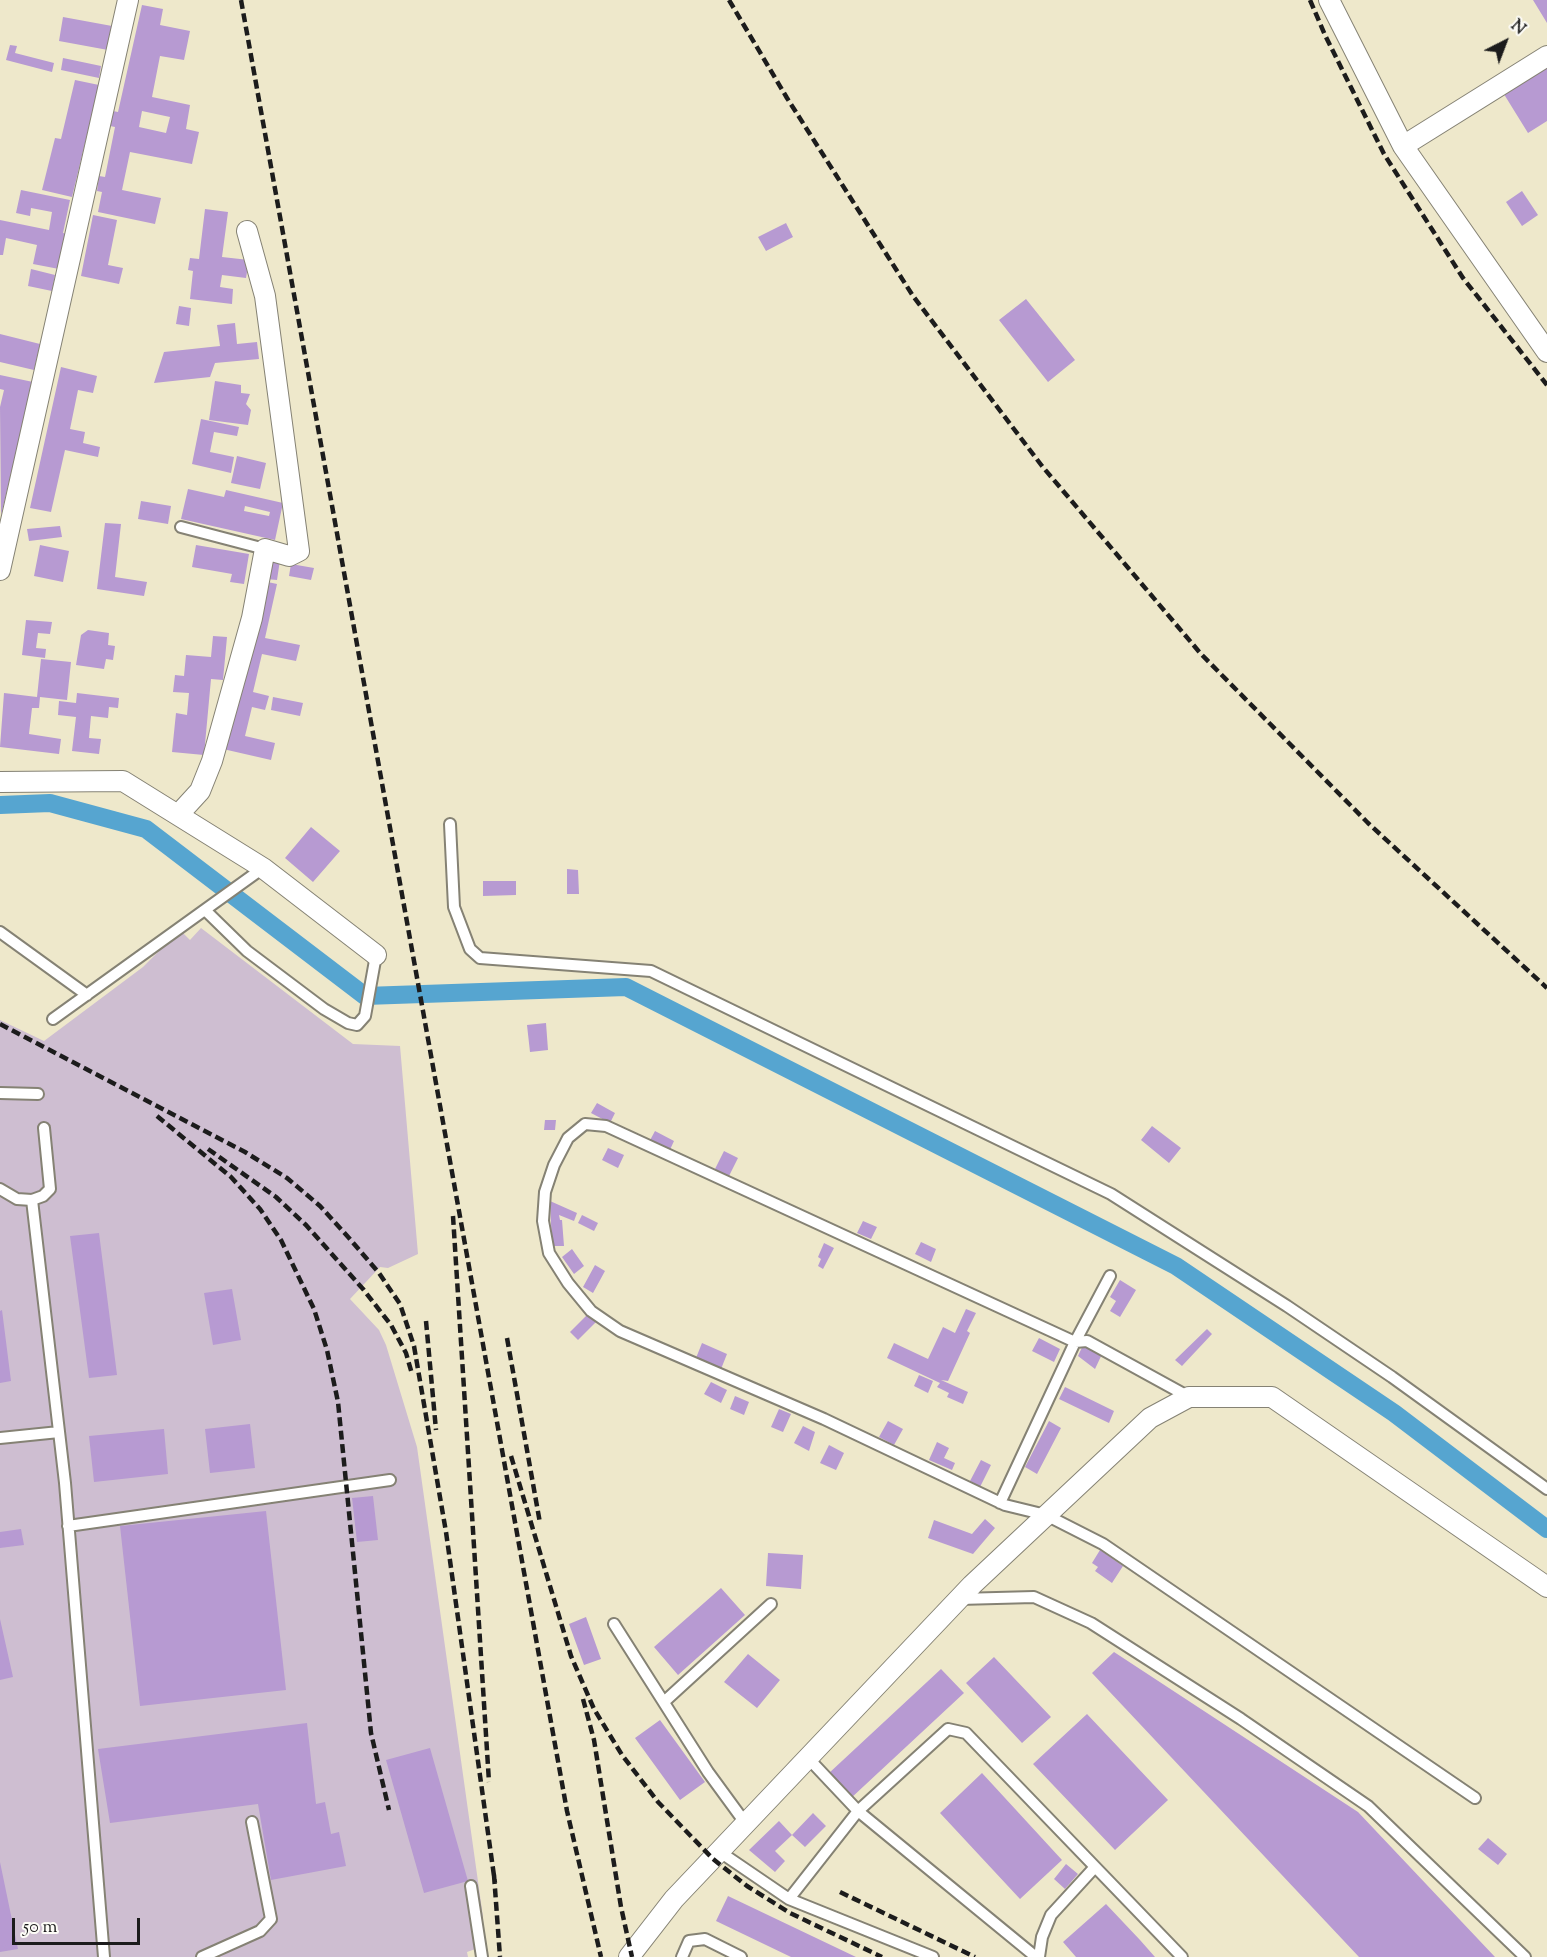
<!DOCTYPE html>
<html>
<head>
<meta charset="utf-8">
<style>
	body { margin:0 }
	#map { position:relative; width:1547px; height:1957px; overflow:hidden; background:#eee8cb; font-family:"Sorts Mill Goudy",serif }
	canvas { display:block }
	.north { position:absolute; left:1475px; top:12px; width:60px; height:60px; -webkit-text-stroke:4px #fdfcf7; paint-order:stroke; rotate:42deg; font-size:16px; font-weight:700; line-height:24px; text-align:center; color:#1c1c1c }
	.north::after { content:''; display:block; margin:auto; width:21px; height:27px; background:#1c1c1c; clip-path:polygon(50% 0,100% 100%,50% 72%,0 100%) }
	.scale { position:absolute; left:12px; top:1918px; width:128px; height:27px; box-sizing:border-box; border:3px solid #1c1c1c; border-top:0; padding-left:8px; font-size:18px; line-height:21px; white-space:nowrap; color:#1c1c1c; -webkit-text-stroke:4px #fdfcf7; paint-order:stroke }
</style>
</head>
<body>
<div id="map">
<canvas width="1547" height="1957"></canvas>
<div class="north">N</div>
<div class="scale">50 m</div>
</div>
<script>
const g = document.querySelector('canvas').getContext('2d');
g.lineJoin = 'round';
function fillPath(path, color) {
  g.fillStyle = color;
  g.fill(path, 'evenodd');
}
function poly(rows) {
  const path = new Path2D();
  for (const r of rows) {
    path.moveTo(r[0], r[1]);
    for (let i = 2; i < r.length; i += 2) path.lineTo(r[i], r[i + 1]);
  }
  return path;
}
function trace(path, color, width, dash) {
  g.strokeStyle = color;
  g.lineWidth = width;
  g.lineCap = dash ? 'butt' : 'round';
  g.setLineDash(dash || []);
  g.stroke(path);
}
fillPath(poly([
	[201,928,353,1044,400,1046,418,1254,388,1268,380,1267,350,1299,379,1330,386,1345,417,1447,483,1917,481,1947,467,1952,468,1957,0,1957,0,1020,44,1041,143,967,180,930,190,940]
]), '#cebed1');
trace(poly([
	[0,805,50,803,146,829,365,996,626,987,1176,1266,1394,1413,1547,1529]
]), '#56a5d0', 18);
fillPath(poly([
	[1533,0,1547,0,1547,23],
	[142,5,163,9,160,25,190,31,184,60,160,56,152,97,190,105,186,129,199,132,192,164,130,152,122,190,161,198,155,224,98,212,102,192,97,191,99,176,105,177,115,127,110,126,113,111,118,112],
	[142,111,170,117,166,133,139,127],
	[63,17,112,26,108,50,59,41],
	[10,45,17,46,15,53,54,63,52,72,6,60],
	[63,58,101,66,99,78,61,70],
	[1547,63,1547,121,1528,133,1502,91],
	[75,80,99,85,72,197,42,190,55,138,61,139],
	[21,190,70,200,63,233,67,234,59,269,33,264,37,245,6,238,3,255,0,255,0,220,49,230,52,212,31,208,30,216,16,213],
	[1522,191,1538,215,1522,226,1506,202],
	[205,209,228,212,222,257,249,260,246,278,222,275,220,287,233,289,232,304,190,299,193,271,188,270,190,258,199,259],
	[93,215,117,220,108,265,123,268,119,284,81,276],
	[786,223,793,237,766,251,758,237],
	[31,269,55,275,52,291,28,286],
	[1026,299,1075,360,1048,382,999,320],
	[179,306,191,308,189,326,176,324],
	[235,323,237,344,257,342,259,359,215,363,210,377,154,383,164,352,220,346,217,325],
	[0,334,40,344,34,370,0,362],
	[61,367,97,376,93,393,78,390,70,429,85,432,83,443,100,447,98,457,65,450,51,512,30,508],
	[0,375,33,382,1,515,0,407,4,390,0,389],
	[215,381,241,385,241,393,250,394,246,404,251,410,248,425,209,420],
	[201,419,239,427,237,436,214,432,210,452,234,457,231,473,192,464],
	[237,456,266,463,260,489,231,483],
	[188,489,224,497,226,490,283,503,275,540,181,519],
	[245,506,270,512,269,516,244,511],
	[141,501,171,506,168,524,138,519],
	[105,523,121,524,115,577,147,582,144,596,97,589],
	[60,526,62,537,29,541,27,529],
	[40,545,69,551,63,582,34,576],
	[196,545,249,554,244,584,230,582,232,574,192,567],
	[269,558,280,560,277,580,266,579],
	[291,564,314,568,311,580,289,576],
	[263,581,277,584,265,638,300,645,296,661,262,654,253,692,269,696,265,710,252,707,245,736,275,743,271,760,223,749],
	[26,620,52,622,50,634,38,633,36,648,46,649,45,658,22,655],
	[88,630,109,633,108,645,115,646,113,660,106,659,104,669,76,665,81,635],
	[213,636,227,637,223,680,211,679,204,755,172,752,176,713,187,715,189,693,173,692,175,675,184,676,186,655,211,657],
	[41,659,71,662,67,700,40,697,39,708,32,708,29,734,61,739,59,754,0,747,4,693,37,697],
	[77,693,119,698,118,708,109,707,108,718,91,716,89,738,101,739,99,754,72,751,76,717,58,715,59,701,76,703],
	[273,697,303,703,300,716,271,710],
	[311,827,340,851,313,882,285,858],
	[567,869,578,870,579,894,567,894],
	[483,881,516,881,516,895,483,896],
	[546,1023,548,1050,530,1052,527,1025],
	[597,1103,615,1113,610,1123,591,1113],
	[545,1120,556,1120,555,1130,544,1130],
	[1152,1126,1181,1148,1169,1163,1141,1140],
	[655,1131,674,1141,668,1154,648,1144],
	[608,1148,624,1155,618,1168,602,1160],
	[724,1151,738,1158,727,1180,713,1173],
	[550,1201,577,1213,574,1221,559,1215,560,1220,562,1220,564,1246,552,1246],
	[582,1215,598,1223,594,1231,578,1223],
	[863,1221,877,1227,871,1239,857,1233],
	[99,1233,117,1375,89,1378,70,1236],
	[921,1242,936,1249,931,1262,915,1254],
	[824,1243,834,1248,823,1269,818,1266,821,1259,818,1257],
	[572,1249,584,1266,574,1274,562,1257],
	[595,1265,605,1271,593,1293,583,1287],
	[1120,1280,1136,1290,1120,1317,1110,1311,1116,1301,1110,1297],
	[232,1289,241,1340,213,1345,204,1293],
	[966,1309,976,1313,967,1331,970,1333,948,1381,941,1380,968,1392,963,1404,947,1397,949,1393,937,1387,940,1383,887,1358,894,1343,928,1359,943,1327,955,1333],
	[2,1310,11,1381,0,1383,0,1311],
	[591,1311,599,1319,578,1340,570,1332],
	[1207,1329,1212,1334,1182,1366,1175,1360],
	[1039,1338,1060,1349,1054,1362,1032,1351],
	[702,1343,727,1354,721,1369,696,1358],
	[1084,1343,1103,1352,1095,1369,1078,1356],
	[919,1375,933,1381,928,1393,914,1386],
	[711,1382,727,1390,721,1403,704,1394],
	[1065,1387,1114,1411,1109,1423,1059,1399],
	[735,1396,749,1402,744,1415,730,1409],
	[779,1409,791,1414,783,1432,771,1427],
	[888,1421,903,1429,894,1445,879,1437],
	[1049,1421,1061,1428,1037,1474,1025,1467],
	[250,1424,255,1468,210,1473,205,1429],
	[803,1426,815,1432,809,1451,794,1443],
	[164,1429,168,1474,94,1482,89,1436],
	[937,1442,949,1448,944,1458,955,1463,952,1470,929,1460],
	[829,1445,844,1453,836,1470,820,1463],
	[981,1460,991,1465,980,1487,970,1481],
	[373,1496,378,1540,357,1542,352,1498],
	[266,1511,286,1690,140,1706,120,1526],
	[985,1519,995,1528,973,1554,928,1538,934,1520,972,1534],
	[21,1529,24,1545,0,1548,0,1532],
	[1100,1550,1123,1566,1112,1583,1095,1571,1098,1567,1092,1563],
	[768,1553,803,1555,801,1589,766,1586],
	[721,1588,745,1615,678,1675,654,1647],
	[586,1617,601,1659,584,1665,569,1624],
	[0,1619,13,1677,0,1680],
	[1114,1652,1358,1812,1495,1957,1359,1957,1092,1673],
	[748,1654,780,1680,757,1708,724,1682],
	[994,1657,1051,1717,1022,1743,966,1683],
	[941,1669,964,1693,850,1799,828,1774],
	[1087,1714,1168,1800,1115,1850,1033,1764],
	[660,1720,705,1782,680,1800,635,1738],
	[307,1723,316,1804,325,1802,331,1834,339,1832,346,1866,271,1880,258,1804,110,1823,98,1749],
	[430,1748,468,1881,424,1893,386,1760],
	[982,1773,1062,1860,1020,1899,940,1813],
	[813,1813,826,1826,805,1847,792,1835],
	[779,1821,792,1835,775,1851,785,1861,775,1872,749,1850],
	[1488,1838,1507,1854,1498,1865,1478,1849],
	[0,1862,18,1949,0,1952],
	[1066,1864,1078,1874,1065,1889,1054,1879],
	[728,1896,856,1957,791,1957,716,1921],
	[1106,1904,1140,1940,1155,1957,1076,1957,1063,1942]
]), '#b79ad2');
const service = poly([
	[181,527,265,549],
	[450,824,454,907,470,949,480,958,651,971,1111,1194,1287,1306,1392,1377,1547,1489],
	[205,910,247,951,324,1009,348,1023,357,1025,365,1016,376,955],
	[0,932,87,995],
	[53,1019,263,868],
	[0,1093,38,1094],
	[0,1189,17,1199,32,1200,43,1196,50,1189,44,1128],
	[32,1200,65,1483,104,1957],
	[1189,1397,1087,1341,1075,1342,606,1126,585,1124,568,1138,554,1165,545,1192,543,1221,549,1253,568,1283,591,1311,620,1331,824,1419,1005,1505,1046,1515,1103,1544,1475,1798],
	[0,1438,59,1432],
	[1000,1503,1075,1342,1110,1276],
	[68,1526,390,1480],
	[959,1599,1034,1597,1091,1623,1241,1719,1368,1806,1525,1957],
	[614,1624,708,1772,746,1824],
	[665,1701,771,1604],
	[808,1758,858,1811,948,1729,966,1733,1182,1957],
	[720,1852,789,1899,933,1957],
	[471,1886,482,1957],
	[789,1899,858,1811,1036,1957],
	[202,1957,260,1931,271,1919,252,1822],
	[682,1957,689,1941,705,1939,741,1957],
	[1039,1957,1042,1937,1051,1915,1095,1867]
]);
const minor = poly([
	[1329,0,1403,146,1547,352],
	[1403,146,1547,56],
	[0,570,128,0],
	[0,782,123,781,263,868,376,955],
	[178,815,200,791,212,761,252,618,265,549,289,556,299,551,265,296,247,231],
	[629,1957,674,1899,972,1585,1150,1418,1189,1397,1272,1397,1547,1587]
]);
trace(service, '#858274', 14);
trace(minor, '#858274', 22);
trace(service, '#fff', 10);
trace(minor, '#fff', 20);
trace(poly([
	[241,0,567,1811,601,1957],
	[729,0,787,98,913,296,1042,466,1201,654,1368,823,1547,988],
	[1310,0,1325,35,1384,154,1463,278,1547,385],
	[0,1024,245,1152,287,1178,320,1206,349,1238,379,1273,400,1304,414,1346,446,1532,495,1883],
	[157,1116,231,1177,260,1209,281,1240,314,1309,327,1350,338,1402,371,1733,389,1810],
	[208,1149,276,1197,306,1225,363,1289,391,1325,406,1353,412,1374],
	[453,1216,489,1782],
	[426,1321,436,1430],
	[507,1338,540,1523],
	[511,1456,571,1656,594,1709,622,1755,658,1802,713,1859,747,1886,790,1913,882,1957],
	[583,1699,594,1740,621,1907,632,1957],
	[494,1875,500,1957],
	[840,1892,975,1957]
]), '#1c1c1c', 4.5, [9, 4.5]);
</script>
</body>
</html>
